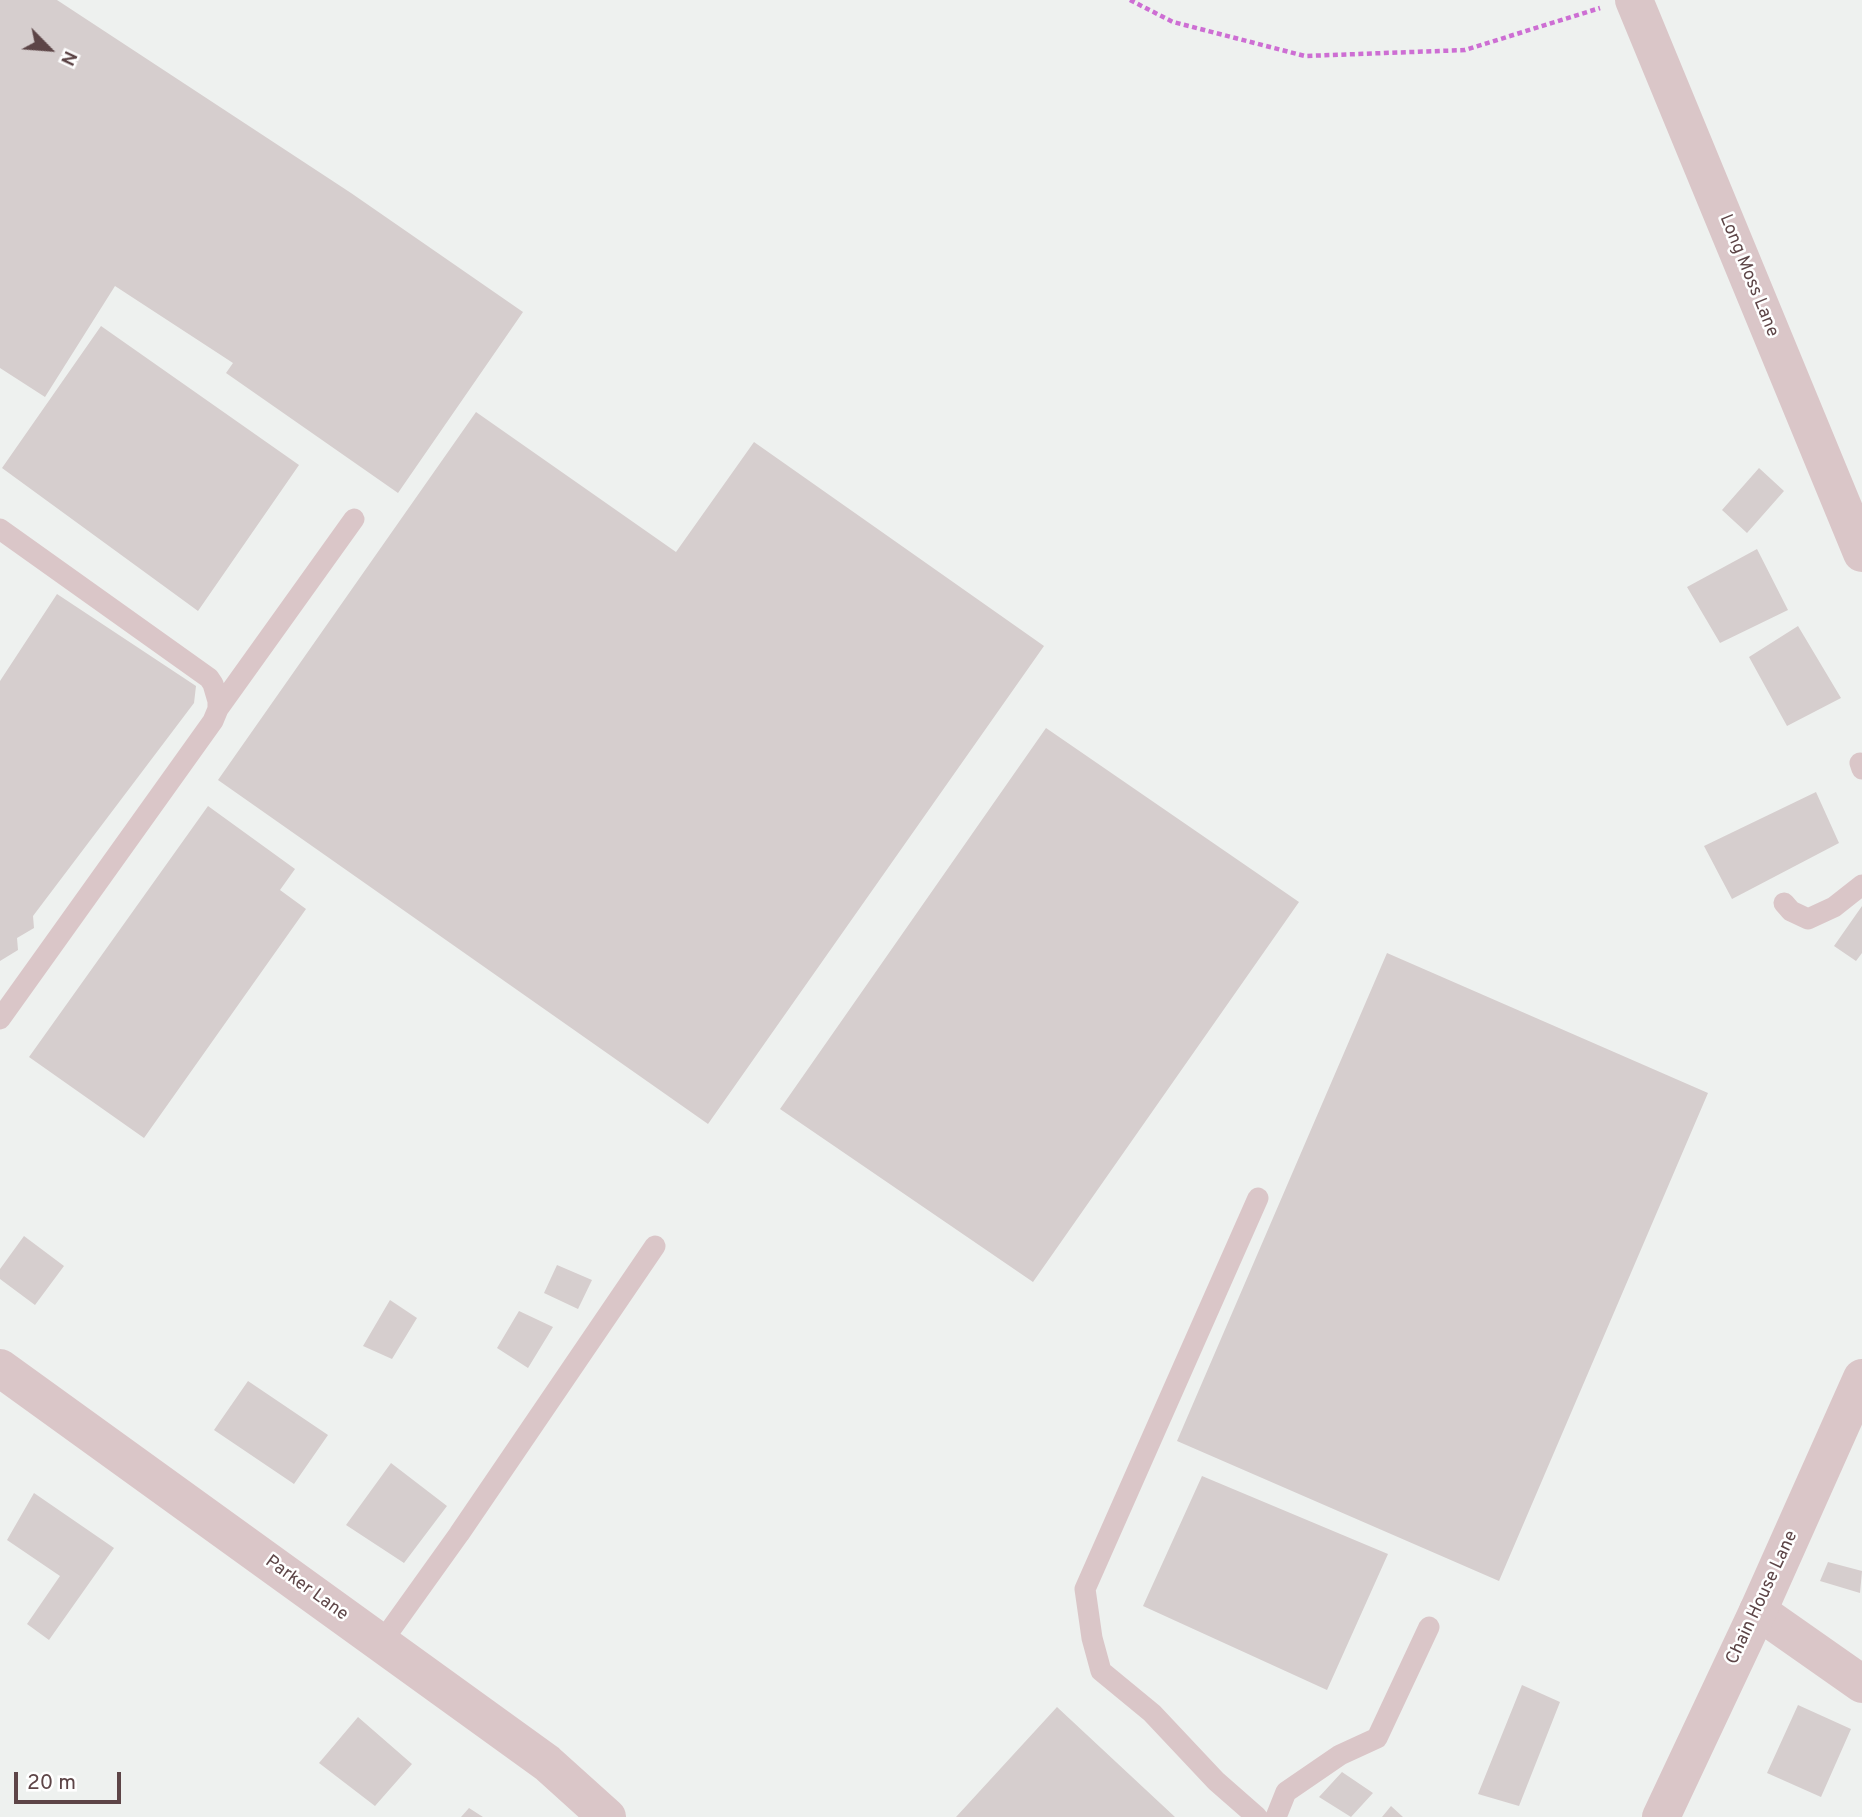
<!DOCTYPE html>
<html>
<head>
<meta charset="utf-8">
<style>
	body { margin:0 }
	#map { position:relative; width:1862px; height:1817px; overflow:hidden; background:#eef1ef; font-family:Overpass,sans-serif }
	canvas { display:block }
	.north { position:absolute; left:14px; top:14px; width:70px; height:70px; -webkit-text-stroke:5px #fff; paint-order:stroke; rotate:115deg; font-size:19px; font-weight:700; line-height:28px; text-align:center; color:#5d4547 }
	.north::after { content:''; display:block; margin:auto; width:24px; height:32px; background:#5d4547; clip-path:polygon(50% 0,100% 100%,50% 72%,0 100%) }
	.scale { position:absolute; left:14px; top:1772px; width:107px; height:32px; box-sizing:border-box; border:4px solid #5d4547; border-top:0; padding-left:9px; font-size:21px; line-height:24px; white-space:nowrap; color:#5d4547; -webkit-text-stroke:5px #fff; paint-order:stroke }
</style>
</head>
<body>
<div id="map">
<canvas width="1862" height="1817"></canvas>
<div class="north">N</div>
<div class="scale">20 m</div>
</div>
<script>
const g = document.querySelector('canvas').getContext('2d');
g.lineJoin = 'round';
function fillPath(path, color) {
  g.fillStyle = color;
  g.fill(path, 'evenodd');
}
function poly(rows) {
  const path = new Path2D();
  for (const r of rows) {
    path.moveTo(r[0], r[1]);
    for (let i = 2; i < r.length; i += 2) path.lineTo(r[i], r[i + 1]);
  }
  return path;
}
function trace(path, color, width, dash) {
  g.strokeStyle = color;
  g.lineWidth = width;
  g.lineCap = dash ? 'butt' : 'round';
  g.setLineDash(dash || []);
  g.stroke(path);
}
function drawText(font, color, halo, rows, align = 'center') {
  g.font = font + ' Overpass,sans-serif';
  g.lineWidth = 5;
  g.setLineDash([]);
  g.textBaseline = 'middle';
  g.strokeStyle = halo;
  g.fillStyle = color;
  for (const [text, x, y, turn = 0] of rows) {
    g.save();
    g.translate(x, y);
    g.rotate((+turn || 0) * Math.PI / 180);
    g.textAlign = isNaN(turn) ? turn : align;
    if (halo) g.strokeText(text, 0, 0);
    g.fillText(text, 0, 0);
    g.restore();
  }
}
fillPath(poly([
	[0,0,57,0,351,193,523,312,398,493,226,373,233,363,115,286,45,397,0,368],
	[101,326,299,465,198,611,2,468],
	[476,412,676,552,754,442,1044,646,708,1124,218,780],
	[1759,468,1784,491,1747,533,1722,510],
	[1757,549,1788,610,1720,643,1687,587],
	[57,594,196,686,194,703,33,916,34,928,17,938,18,950,0,961,0,681],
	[1798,626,1841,698,1787,726,1749,657],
	[1046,728,1299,902,1033,1282,780,1109],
	[1816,792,1839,843,1732,899,1704,846],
	[208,806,295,869,280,890,306,909,144,1138,29,1057],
	[1862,906,1862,953,1856,961,1834,946],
	[1387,953,1708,1093,1499,1581,1177,1441],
	[24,1236,64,1266,35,1305,0,1279,0,1269],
	[557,1265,592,1280,578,1309,544,1293],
	[390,1300,417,1318,392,1359,363,1346],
	[519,1311,553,1327,528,1368,497,1348],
	[248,1381,328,1435,294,1484,214,1430],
	[391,1463,447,1506,404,1563,346,1525],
	[1202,1476,1388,1554,1327,1690,1143,1606],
	[34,1493,114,1548,49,1640,27,1624,60,1576,7,1540],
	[1828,1562,1862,1571,1860,1593,1820,1581],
	[1522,1685,1560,1702,1519,1806,1478,1794],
	[1798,1705,1851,1729,1821,1797,1767,1773],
	[1057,1707,1175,1817,956,1817],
	[358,1717,412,1764,375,1806,319,1763],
	[1342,1772,1373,1793,1351,1817,1319,1797],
	[1391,1806,1403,1817,1382,1817],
	[469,1808,483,1817,461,1817]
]), '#d6cece');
trace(poly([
	[1130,0,1173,22,1305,56,1465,50,1600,8]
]), '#cd6ed3', 4.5, [5, 3.5]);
trace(poly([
	[0,529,209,678,213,684,218,701,218,709,213,721,0,1019],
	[218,709,354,519],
	[1860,763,1862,769],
	[1784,903,1791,911,1808,919,1834,907,1862,885],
	[381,1643,459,1534,655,1246],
	[1257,1817,1216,1781,1152,1713,1101,1671,1092,1638,1085,1589,1258,1198],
	[1276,1817,1286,1792,1340,1755,1377,1738,1429,1627]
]), '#dac6c8', 21);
trace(poly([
	[0,1368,547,1763,607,1817],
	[1758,1611,1862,1684]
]), '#dac6c8', 38);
trace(poly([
	[1634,0,1862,553],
	[1661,1817,1758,1611,1862,1378]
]), '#dac6c8', 38);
drawText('18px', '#5d4547', '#fff', [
	["Long Moss Lane",1748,276,68],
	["Parker Lane",306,1589,36],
	["Chain House Lane",1763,1598,-65]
]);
</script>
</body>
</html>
